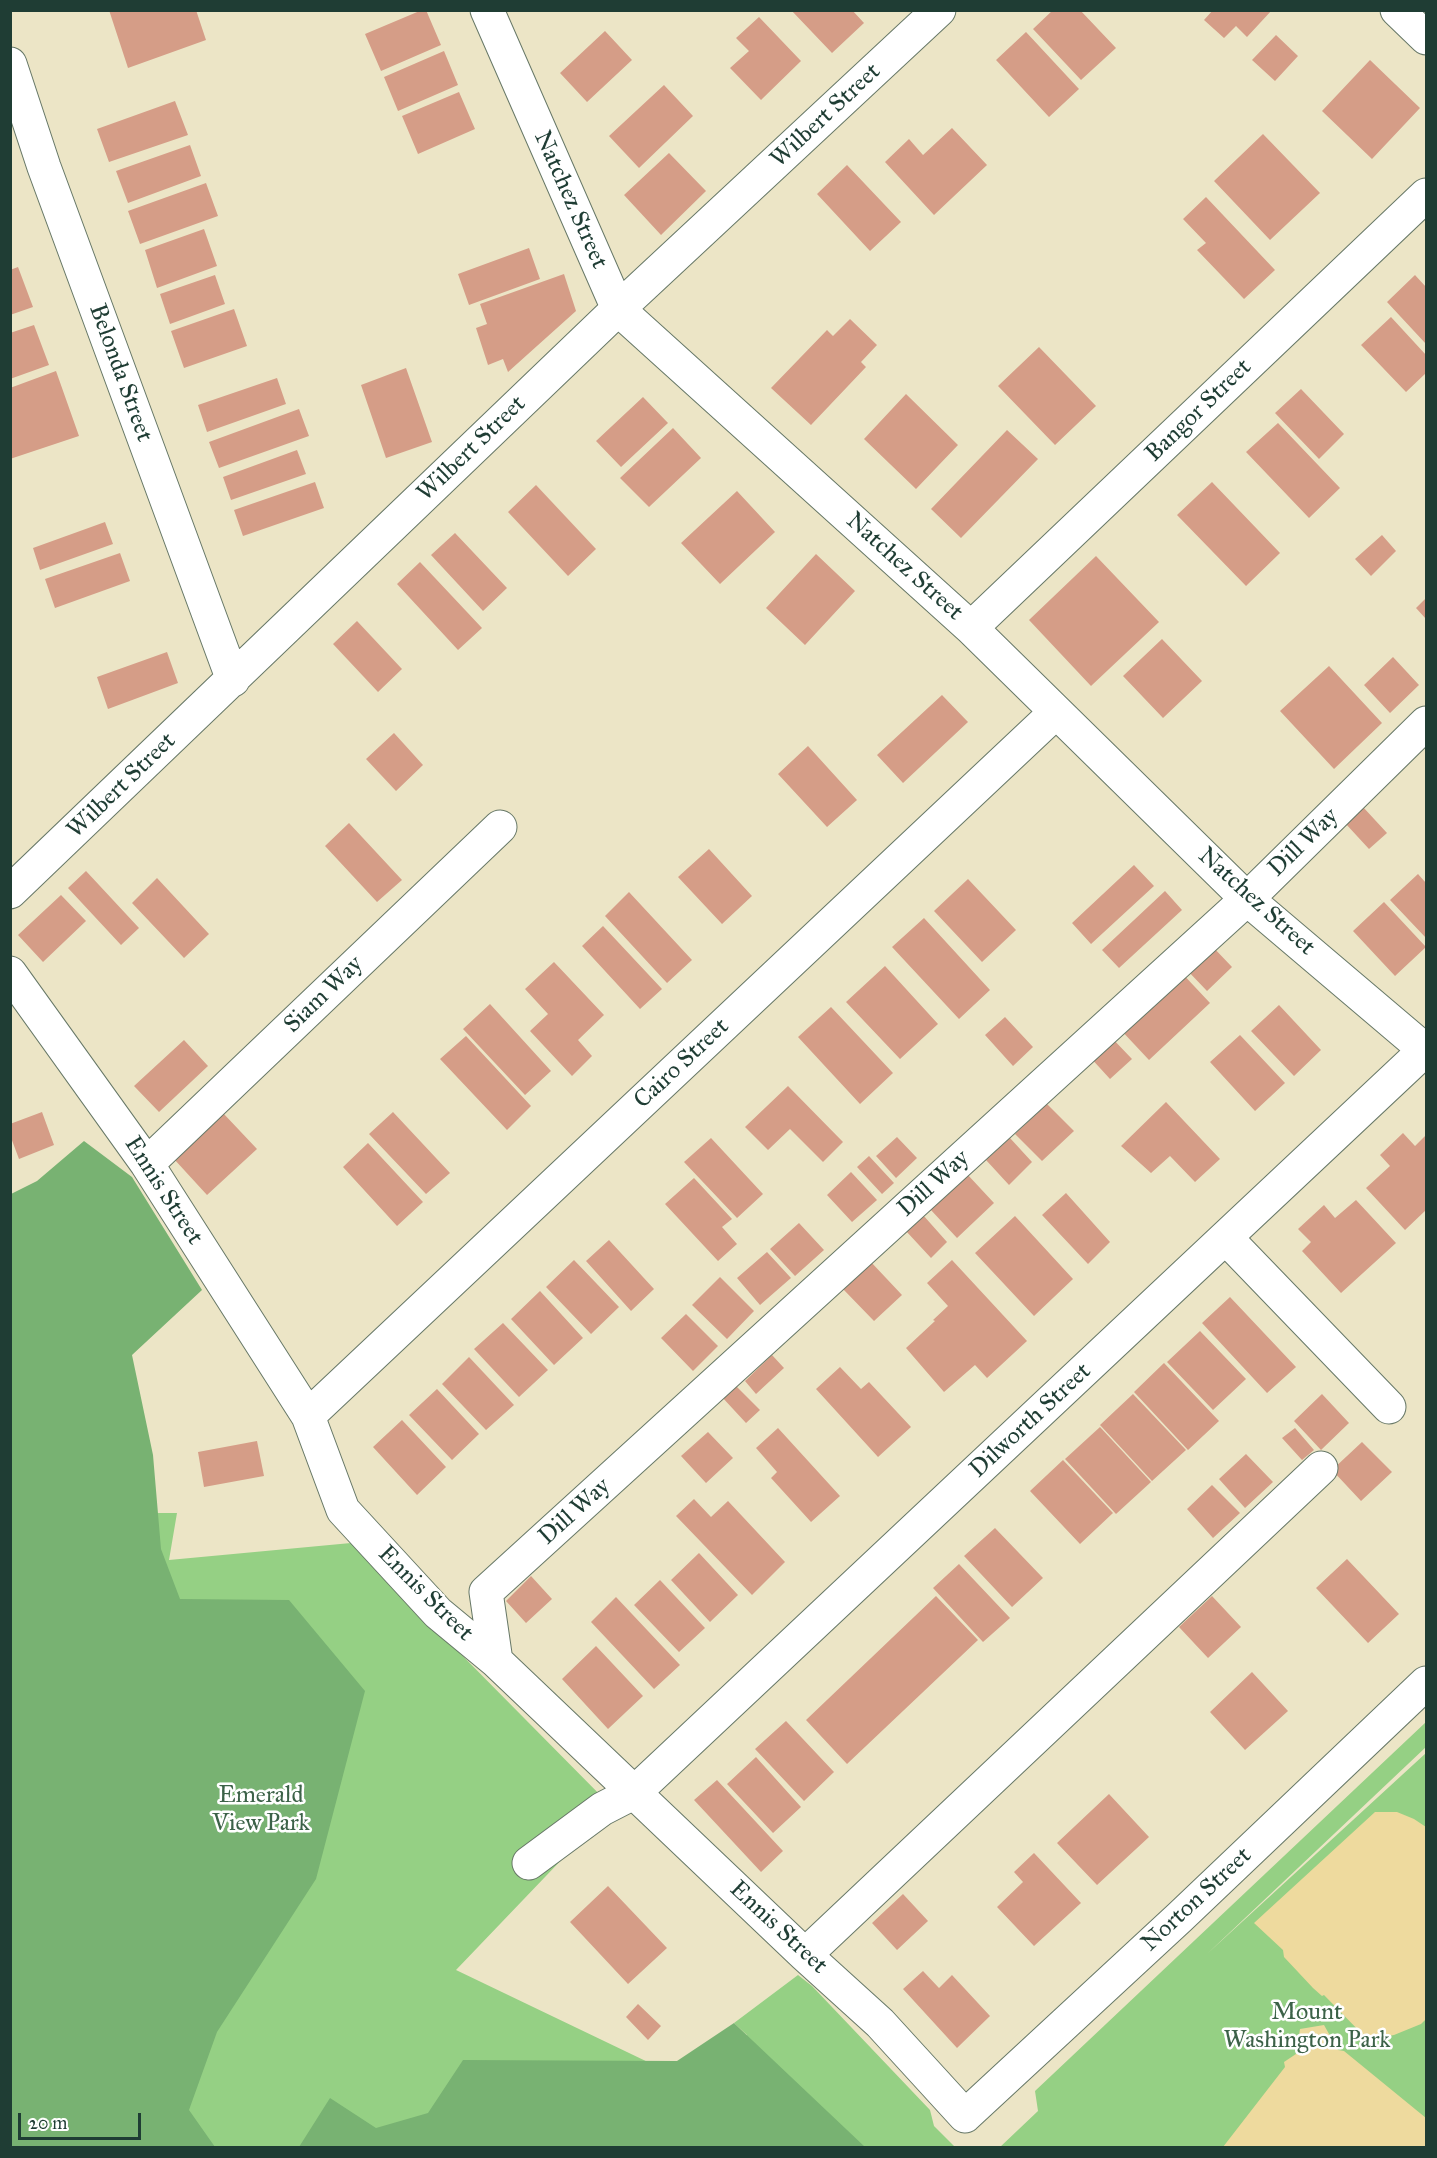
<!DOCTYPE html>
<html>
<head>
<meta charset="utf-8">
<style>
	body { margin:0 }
	#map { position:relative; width:1437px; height:2158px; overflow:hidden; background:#ece5c6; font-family:"IM FELL Great Primer",serif }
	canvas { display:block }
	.frame { position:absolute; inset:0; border:12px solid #1f3d34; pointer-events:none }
	.scale { position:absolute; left:18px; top:2113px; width:123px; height:27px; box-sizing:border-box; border:3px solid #1f3d34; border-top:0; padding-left:8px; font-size:18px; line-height:21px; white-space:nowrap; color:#1f3d34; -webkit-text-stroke:4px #fff; paint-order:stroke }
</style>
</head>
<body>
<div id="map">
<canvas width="1437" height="2158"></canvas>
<div class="frame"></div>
<div class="scale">20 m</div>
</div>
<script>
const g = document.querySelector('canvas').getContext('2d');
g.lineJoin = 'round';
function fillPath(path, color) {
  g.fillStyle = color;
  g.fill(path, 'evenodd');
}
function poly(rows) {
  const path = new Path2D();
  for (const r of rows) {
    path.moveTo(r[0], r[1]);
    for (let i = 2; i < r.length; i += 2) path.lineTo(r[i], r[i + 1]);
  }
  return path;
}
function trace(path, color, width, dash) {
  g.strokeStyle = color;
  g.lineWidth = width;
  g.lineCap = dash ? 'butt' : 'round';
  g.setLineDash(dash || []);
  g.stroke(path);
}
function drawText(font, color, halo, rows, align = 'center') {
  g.font = font + ' "IM FELL Great Primer",serif';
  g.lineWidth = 5;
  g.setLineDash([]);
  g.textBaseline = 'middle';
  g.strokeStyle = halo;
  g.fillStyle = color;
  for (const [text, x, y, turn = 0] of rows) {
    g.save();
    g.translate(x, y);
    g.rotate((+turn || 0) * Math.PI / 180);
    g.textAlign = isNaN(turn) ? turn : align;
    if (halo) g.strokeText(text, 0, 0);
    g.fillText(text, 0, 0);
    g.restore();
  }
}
fillPath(poly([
	[10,1513,177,1513,169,1560,351,1543,612,1807,456,1970,677,2076,747,2035,734,2023,798,1975,812,1986,930,2110,934,2126,955,2147,11,2147],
	[1426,1722,1426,1747,1207,1954,1426,1753,1426,2147,999,2148,1038,2111,1035,2091]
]), '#95d084');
fillPath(poly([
	[84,1141,132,1177,202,1290,132,1355,153,1455,161,1549,180,1599,289,1600,365,1691,316,1879,217,2032,189,2110,215,2147,11,2147,11,1194,37,1181],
	[734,2023,865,2147,299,2147,330,2098,376,2128,428,2113,463,2060,677,2061]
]), '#78b272');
fillPath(poly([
	[1375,1812,1397,1812,1414,1819,1426,1827,1426,2019,1421,2024,1394,2035,1376,2038,1365,2037,1324,1995,1322,1996,1313,1988,1284,1957,1283,1950,1254,1923],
	[1324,2025,1338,2050,1344,2051,1426,2118,1426,2147,1223,2147,1285,2067,1284,2062,1296,2054,1300,2029]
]), '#eeda9e');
fillPath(poly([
	[109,10,196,10,206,40,128,68],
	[422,10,426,10,441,45,381,71,365,34],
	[791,10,852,10,864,23,832,53],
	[1053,10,1080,10,1116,48,1081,80,1033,29],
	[1213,10,1272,10,1247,37,1236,26,1224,38,1204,20],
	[759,17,801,61,761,100,730,68,749,51,736,38],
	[605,31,632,60,587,102,560,73],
	[1026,32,1079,89,1049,117,996,60],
	[1276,35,1298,56,1275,81,1252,60],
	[444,51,458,85,398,111,384,77],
	[1370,60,1420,108,1372,159,1322,111],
	[664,85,693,116,639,168,609,136],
	[459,92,475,129,418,154,402,116],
	[175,101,188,135,109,162,97,129],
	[952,128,987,165,934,215,885,162,909,139,923,155],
	[1263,134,1320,193,1270,240,1214,181],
	[190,145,201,176,128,203,116,171],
	[669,153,706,191,661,235,624,195],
	[847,165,901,222,870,251,817,194],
	[206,183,218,216,140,244,128,211],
	[1206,197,1275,270,1244,299,1197,250,1206,243,1183,219],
	[204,229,217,266,157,288,145,250],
	[529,248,540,279,469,305,458,274],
	[18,267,33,307,10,315,10,270],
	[564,274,576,311,508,372,503,359,488,365,476,328,487,324,480,304],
	[215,275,225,304,170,324,160,294],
	[1415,275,1426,287,1426,344,1387,302],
	[234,309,247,346,184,368,171,331],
	[1391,317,1426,355,1426,373,1406,392,1361,345],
	[850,319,877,345,861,362,866,367,811,425,771,388,827,330,833,336],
	[34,325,49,365,10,379,10,333],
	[1039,347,1096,406,1055,445,998,386],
	[406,368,432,442,386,458,361,385],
	[56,371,79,436,10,459,10,388],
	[277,378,286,404,207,432,198,405],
	[1301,389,1344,434,1319,459,1275,413],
	[906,394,958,445,916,489,864,439],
	[643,397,668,423,621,467,596,441],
	[299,409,309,436,219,468,209,442],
	[1278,423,1340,488,1309,518,1246,452],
	[673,428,701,458,649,507,620,478],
	[1007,430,1038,459,961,538,931,509],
	[297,450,306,474,231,500,223,477],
	[315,482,324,508,243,536,234,510],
	[1212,482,1280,553,1246,586,1177,515],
	[536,485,596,549,568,576,508,512],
	[737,491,775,532,720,584,681,543],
	[105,522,113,544,40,570,33,548],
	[455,533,507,588,483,611,431,555],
	[1382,535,1396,551,1371,576,1355,559],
	[120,553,130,581,55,608,45,579],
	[816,554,855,591,805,645,766,608],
	[1096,556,1159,622,1091,686,1029,620],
	[420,562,482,628,458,650,397,584],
	[1426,598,1426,619,1416,608],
	[357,621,402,669,378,692,333,644],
	[1162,639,1202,681,1163,718,1123,676],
	[167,652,178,683,108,709,97,677],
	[1393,657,1419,685,1390,713,1364,685],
	[1329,666,1382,723,1334,769,1280,711],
	[942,695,968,722,903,783,877,755],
	[394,733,423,765,396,791,366,759],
	[808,746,857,800,827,827,778,774],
	[1363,807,1387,833,1369,849,1345,823],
	[349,823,402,880,377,902,325,846],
	[709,849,752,896,722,924,678,877],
	[1134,865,1154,886,1091,944,1072,923],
	[86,871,139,928,121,945,68,888],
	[1418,874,1426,883,1426,938,1390,900],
	[157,878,209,934,184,958,132,903],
	[968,879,1016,930,982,962,934,911],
	[1165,891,1182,910,1119,968,1102,950],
	[629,892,692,960,667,983,605,916],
	[61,895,86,921,43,962,18,935],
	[1384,902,1426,947,1395,976,1353,931],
	[924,918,990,990,959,1019,892,947],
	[603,926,662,989,640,1009,582,946],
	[1212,946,1232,967,1207,991,1186,969],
	[554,962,604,1015,578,1040,592,1056,572,1076,530,1031,548,1014,525,989],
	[885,966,938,1024,900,1059,846,1002],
	[1179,970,1210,1003,1149,1060,1119,1028],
	[490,1004,551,1071,525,1095,463,1029],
	[1279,1005,1321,1050,1294,1076,1251,1031],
	[831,1007,893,1073,860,1104,798,1037],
	[1005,1017,1033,1047,1013,1066,985,1035],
	[1240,1035,1285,1083,1255,1111,1210,1062],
	[466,1036,531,1106,507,1130,440,1059],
	[1110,1036,1132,1059,1110,1079,1089,1056],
	[184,1040,208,1066,159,1112,134,1086],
	[788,1086,843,1142,823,1162,790,1129,768,1150,745,1127],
	[1166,1102,1220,1159,1195,1182,1170,1156,1151,1173,1121,1146],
	[1047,1104,1074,1131,1042,1161,1015,1134],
	[42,1112,54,1145,19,1159,10,1135,10,1124],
	[393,1112,450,1173,426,1194,369,1134],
	[223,1113,257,1149,207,1195,174,1159],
	[1403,1133,1415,1146,1426,1135,1426,1210,1405,1230,1366,1188,1390,1166,1380,1155],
	[897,1137,917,1158,896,1178,876,1156],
	[711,1138,763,1194,737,1218,684,1162],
	[1010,1138,1032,1162,1009,1185,986,1160],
	[368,1143,423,1202,397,1226,343,1167],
	[869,1156,894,1183,882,1194,857,1167],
	[851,1172,877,1200,852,1222,827,1195],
	[967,1174,994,1203,957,1238,930,1209],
	[694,1178,732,1219,722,1227,737,1244,718,1261,665,1204],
	[1066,1193,1110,1242,1088,1264,1042,1215],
	[1356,1200,1396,1243,1341,1293,1302,1251,1311,1242,1298,1229,1324,1205,1335,1218],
	[923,1215,947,1242,931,1258,906,1231],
	[1015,1216,1073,1279,1034,1316,975,1253],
	[799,1223,824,1250,795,1276,770,1249],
	[609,1240,654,1289,631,1311,586,1261],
	[767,1252,791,1278,760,1305,737,1278],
	[574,1260,619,1307,591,1334,546,1287],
	[952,1260,1027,1341,987,1378,975,1365,944,1392,906,1348,935,1321,933,1320,948,1306,927,1283],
	[870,1261,902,1295,874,1321,842,1288],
	[720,1277,754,1311,727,1339,692,1305],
	[540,1291,583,1338,554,1365,511,1319],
	[1230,1297,1296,1367,1267,1393,1202,1323],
	[686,1314,718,1346,693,1371,661,1338],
	[503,1323,548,1370,519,1397,474,1349],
	[1200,1331,1246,1379,1213,1410,1167,1362],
	[772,1355,784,1368,756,1394,745,1381],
	[469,1357,514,1405,486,1430,442,1384],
	[1164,1363,1219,1421,1188,1450,1134,1392],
	[840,1367,861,1389,869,1382,911,1427,878,1457,816,1389],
	[734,1384,760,1410,746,1423,721,1396],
	[437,1389,479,1434,452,1460,409,1415],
	[1133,1394,1186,1450,1152,1481,1100,1425],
	[1322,1394,1349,1423,1321,1450,1294,1421],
	[402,1420,446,1467,417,1495,373,1447],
	[1100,1427,1151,1482,1116,1514,1065,1459],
	[778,1428,840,1496,811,1522,771,1478,777,1472,756,1448],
	[1295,1428,1314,1450,1302,1460,1282,1438],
	[708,1432,733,1458,706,1483,681,1456],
	[257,1441,264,1476,204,1487,198,1452],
	[1362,1442,1392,1472,1361,1501,1332,1470],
	[1246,1454,1273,1482,1245,1508,1219,1479],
	[1063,1460,1113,1513,1080,1544,1030,1491],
	[1212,1485,1240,1513,1213,1538,1187,1509],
	[694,1499,711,1517,728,1501,785,1562,752,1595,676,1516],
	[995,1528,1043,1578,1012,1607,964,1556],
	[699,1553,738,1595,710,1622,671,1580],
	[1347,1559,1399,1614,1368,1643,1316,1588],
	[959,1564,1010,1618,983,1642,933,1588],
	[531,1576,552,1599,526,1623,506,1601],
	[660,1580,705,1628,679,1652,634,1605],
	[936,1596,978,1640,847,1764,806,1720],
	[1212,1596,1241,1627,1208,1658,1179,1627],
	[616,1597,680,1665,654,1689,591,1622],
	[596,1646,643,1696,608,1729,562,1679],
	[1252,1672,1288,1711,1245,1750,1210,1712],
	[786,1721,834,1772,804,1801,755,1749],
	[756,1757,801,1807,773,1833,727,1784],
	[717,1780,783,1851,761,1872,694,1800],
	[1109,1794,1149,1837,1097,1885,1057,1843],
	[1034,1853,1081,1903,1034,1946,997,1907,1023,1882,1014,1872],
	[608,1886,667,1948,628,1984,570,1922],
	[903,1894,928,1921,897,1950,872,1923],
	[923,1971,939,1988,952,1975,990,2016,957,2048,903,1989],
	[638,2004,661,2026,648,2040,626,2017]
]), '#d59d87');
const minor = poly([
	[487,10,618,309,971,628,1247,899,1425,1050],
	[1397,10,1426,38],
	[10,64,44,167,233,680],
	[971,628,1426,195],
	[10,892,618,309,939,10],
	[10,973,147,1164,308,1416,343,1510,438,1613,496,1661,805,1955,880,2023,965,2116,1180,1917,1426,1683],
	[147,1164,500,827],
	[1226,1238,1389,1407],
	[308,1416,1056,712],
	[496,1661,486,1592,1247,899,1426,723],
	[529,1863,602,1809,635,1792,1426,1049],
	[805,1955,1321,1468]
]);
trace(minor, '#677867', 35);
trace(minor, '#fff', 33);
drawText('24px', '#1f3d34', '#fff', [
	["Wilbert Street",826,116,-43],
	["Natchez Street",570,200,66],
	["Belonda Street",120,373,70],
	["Bangor Street",1199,411,-44],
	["Wilbert Street",472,449,-44],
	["Natchez Street",904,567,42],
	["Wilbert Street",122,786,-44],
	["Dill Way",1304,843,-44],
	["Natchez Street",1256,902,42],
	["Siam Way",324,995,-44],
	["Cairo Street",682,1064,-43],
	["Dill Way",934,1184,-42],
	["Ennis Street",163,1191,57],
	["Dilworth Street",1031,1421,-43],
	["Dill Way",575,1512,-42],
	["Ennis Street",425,1594,45],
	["Norton Street",1197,1900,-43],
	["Ennis Street",778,1928,43]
]);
drawText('24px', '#3c6248', '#fff', [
	["Emerald",261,1796],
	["View Park",261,1824],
	["Mount",1307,2013],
	["Washington Park",1307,2041]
]);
</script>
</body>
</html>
